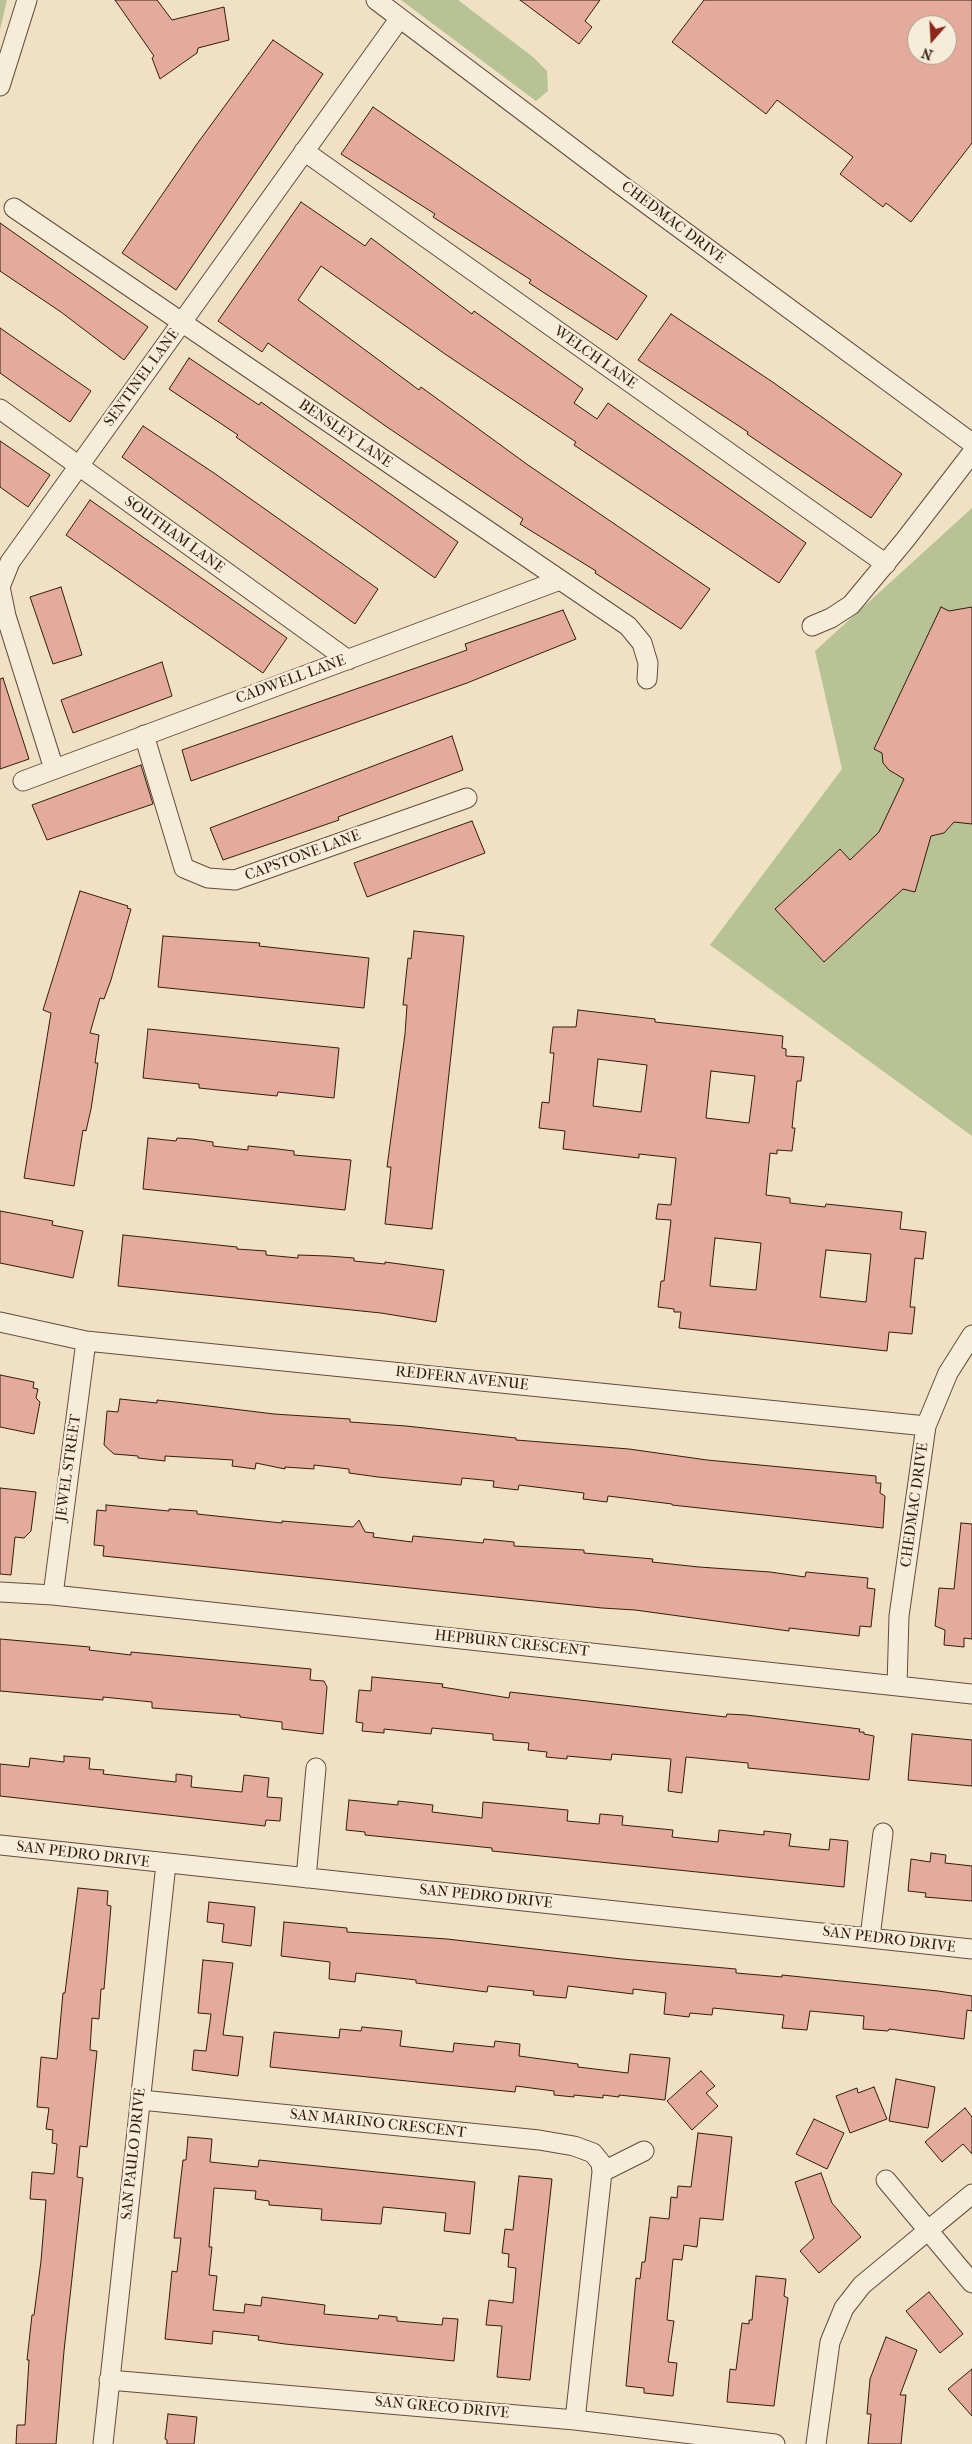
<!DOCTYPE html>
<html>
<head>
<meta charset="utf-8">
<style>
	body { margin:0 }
	#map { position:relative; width:972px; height:2444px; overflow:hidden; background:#f0e1c4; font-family:"IM FELL French Canon",serif }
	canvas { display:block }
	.north { position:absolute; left:907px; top:15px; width:50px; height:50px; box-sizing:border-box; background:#f5ecd9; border:1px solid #a79989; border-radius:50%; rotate:199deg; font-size:14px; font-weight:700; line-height:20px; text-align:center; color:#331c10 }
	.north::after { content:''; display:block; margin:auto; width:18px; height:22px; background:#8f2418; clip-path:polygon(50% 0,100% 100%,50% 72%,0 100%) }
</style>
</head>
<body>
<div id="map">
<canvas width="972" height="2444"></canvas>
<div class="north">N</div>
</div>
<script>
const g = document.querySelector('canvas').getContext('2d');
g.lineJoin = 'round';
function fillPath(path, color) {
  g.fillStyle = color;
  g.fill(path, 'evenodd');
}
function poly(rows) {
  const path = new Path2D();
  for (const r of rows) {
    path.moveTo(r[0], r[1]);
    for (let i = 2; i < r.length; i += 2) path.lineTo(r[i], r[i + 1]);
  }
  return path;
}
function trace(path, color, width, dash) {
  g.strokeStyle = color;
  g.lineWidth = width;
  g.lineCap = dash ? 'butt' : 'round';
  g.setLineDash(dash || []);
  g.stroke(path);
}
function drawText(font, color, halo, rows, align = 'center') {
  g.font = font + ' "IM FELL French Canon",serif';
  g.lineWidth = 5;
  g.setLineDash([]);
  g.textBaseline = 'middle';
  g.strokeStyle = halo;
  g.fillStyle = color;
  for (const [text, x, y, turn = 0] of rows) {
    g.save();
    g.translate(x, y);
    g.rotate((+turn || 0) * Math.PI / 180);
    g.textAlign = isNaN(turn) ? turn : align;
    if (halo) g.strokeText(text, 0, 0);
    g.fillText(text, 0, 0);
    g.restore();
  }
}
fillPath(poly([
	[0,0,7,0,0,30],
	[401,0,458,0,533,57,547,71,548,91,536,101],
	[972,508,972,1136,710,945,842,769,815,651]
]), '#b8c395');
const building = poly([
	[115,0,157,0,172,20,224,7,229,40,198,48,197,53,160,79,152,58,154,56,115,0],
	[520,0,600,0,585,21,592,27,579,44,520,0],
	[704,0,972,0,972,143,911,222,886,203,883,207,840,174,853,157,777,100,766,114,672,42,704,0],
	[917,25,947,25,947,55,917,55,917,25],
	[273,40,323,74,176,290,122,253,197,144,273,40],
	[373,107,647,296,617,340,529,283,531,280,433,217,435,214,341,154,373,107],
	[301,202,365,246,371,238,472,314,474,311,583,389,574,403,597,419,608,403,806,543,779,583,574,445,576,442,445,354,321,266,298,300,419,390,421,387,528,465,710,589,681,629,595,573,596,571,520,524,523,519,387,427,268,343,262,352,218,321,301,202],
	[0,223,148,327,124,360,61,312,0,271,0,223],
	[671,314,774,383,902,474,871,518,747,434,748,432,638,360,671,314],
	[0,328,91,391,70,422,0,373,0,328],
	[189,358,259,405,261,402,458,542,435,578,236,437,238,435,169,389,189,358],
	[143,426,214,473,378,589,355,624,122,457,143,426],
	[0,441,50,475,28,507,0,487,0,441],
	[90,500,287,638,263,673,66,535,90,500],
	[61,587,82,655,53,664,30,597,61,587],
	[941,607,949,611,972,607,972,824,954,822,944,833,931,836,915,892,903,889,824,962,775,909,840,849,850,860,879,832,904,779,889,770,883,763,882,753,874,749,941,607],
	[563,610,576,639,467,683,191,781,182,750,467,650,465,644,563,610],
	[162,662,172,696,73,733,61,700,162,662],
	[3,678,29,759,0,769,0,679,3,678],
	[452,736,463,770,338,817,339,820,223,860,210,828,452,736],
	[141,765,153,804,47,840,32,805,141,765],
	[472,821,485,853,367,897,354,863,472,821],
	[80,891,128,906,127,908,131,909,111,980,104,999,100,998,90,1033,99,1035,95,1063,98,1063,91,1109,86,1131,83,1130,74,1186,24,1178,51,1013,43,1010,80,891],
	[414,931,464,936,432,1229,385,1224,391,1167,387,1167,405,1034,407,1005,403,1005,408,958,411,959,414,931],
	[163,936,260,943,259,946,369,958,364,1008,158,987,163,936],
	[578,1010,655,1019,655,1022,783,1036,782,1048,786,1049,786,1056,804,1057,801,1081,797,1081,792,1128,795,1128,792,1151,777,1150,777,1154,770,1153,766,1195,790,1198,790,1203,825,1207,826,1204,902,1212,900,1229,926,1232,923,1259,915,1258,910,1307,915,1307,912,1334,889,1332,887,1351,679,1328,681,1312,674,1312,674,1309,658,1307,661,1281,664,1281,671,1220,656,1219,658,1204,671,1205,676,1158,639,1154,639,1158,563,1149,565,1131,539,1128,542,1102,549,1103,554,1053,550,1053,553,1027,576,1027,578,1010],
	[598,1059,647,1065,641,1112,593,1106,598,1059],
	[711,1071,755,1076,749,1123,706,1118,711,1071],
	[715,1238,761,1243,756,1290,710,1286,715,1238],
	[826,1250,871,1254,866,1302,820,1297,826,1250],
	[148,1029,339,1048,334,1098,278,1092,277,1096,218,1090,199,1088,199,1084,143,1078,148,1029],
	[148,1138,176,1141,177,1138,192,1139,213,1142,213,1146,248,1150,248,1146,278,1149,294,1151,294,1155,351,1160,345,1210,143,1189,148,1138],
	[0,1211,53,1221,52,1225,83,1231,73,1278,0,1263,0,1211],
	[123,1235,237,1247,237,1249,266,1251,266,1255,298,1258,298,1255,328,1256,354,1258,354,1261,385,1264,385,1262,444,1270,436,1322,381,1313,118,1286,123,1235],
	[0,1375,34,1382,33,1388,38,1389,36,1398,40,1402,34,1434,0,1427,0,1375],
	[120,1399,157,1403,157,1400,184,1403,274,1414,350,1419,350,1422,406,1426,516,1438,516,1440,629,1449,707,1460,876,1476,876,1483,881,1483,880,1493,885,1496,883,1528,672,1505,672,1504,608,1496,607,1502,583,1499,584,1493,519,1485,518,1490,493,1487,494,1481,462,1478,461,1485,378,1477,349,1473,349,1469,314,1465,314,1469,285,1467,285,1469,256,1463,255,1469,232,1466,233,1460,165,1456,165,1461,138,1458,138,1456,114,1454,104,1445,107,1411,118,1412,120,1399],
	[0,1488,36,1492,31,1531,24,1538,15,1537,11,1575,0,1574,0,1488],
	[106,1505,169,1511,169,1509,197,1511,197,1514,282,1523,282,1521,353,1527,359,1520,365,1532,374,1533,373,1537,412,1542,413,1536,483,1543,484,1539,514,1542,514,1546,584,1550,584,1553,653,1559,652,1562,699,1567,770,1572,805,1577,806,1572,868,1578,867,1588,875,1589,871,1627,860,1626,859,1636,789,1628,789,1631,635,1610,602,1608,103,1556,104,1546,94,1545,97,1510,106,1511,106,1505],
	[961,1523,972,1524,972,1639,964,1638,964,1647,944,1645,945,1630,935,1626,939,1588,954,1589,961,1523],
	[0,1639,90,1647,89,1650,131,1655,131,1652,311,1669,310,1680,324,1681,327,1687,323,1734,282,1729,282,1722,240,1717,240,1715,152,1708,152,1702,103,1697,103,1700,0,1691,0,1639],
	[372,1677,443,1684,442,1687,509,1698,510,1692,726,1717,727,1714,746,1715,860,1729,859,1732,864,1732,864,1734,874,1736,869,1780,748,1768,748,1763,686,1757,682,1793,668,1791,671,1759,612,1754,611,1760,567,1756,567,1759,546,1757,547,1752,528,1750,529,1743,493,1740,493,1734,432,1728,431,1734,384,1729,384,1733,362,1731,363,1723,356,1722,359,1690,371,1691,372,1677],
	[912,1734,972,1740,972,1786,908,1780,912,1734],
	[64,1756,90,1758,89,1769,104,1770,103,1774,176,1782,176,1774,192,1776,191,1787,242,1792,244,1775,269,1778,267,1797,282,1798,280,1821,266,1820,265,1826,0,1796,0,1764,29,1767,30,1758,64,1762,64,1756],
	[349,1800,398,1805,398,1801,433,1805,432,1812,482,1818,483,1802,568,1810,567,1821,599,1824,600,1814,623,1816,622,1825,673,1830,672,1837,718,1842,719,1830,764,1835,764,1831,791,1834,789,1846,829,1850,830,1839,848,1841,844,1887,492,1851,492,1848,365,1835,365,1832,346,1830,349,1800],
	[931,1853,946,1855,945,1863,972,1866,972,1901,925,1897,926,1893,908,1891,911,1859,930,1862,931,1853],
	[78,1888,108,1891,107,1905,111,1906,104,1989,101,1989,99,2019,92,2018,90,2050,97,2051,87,2147,80,2146,77,2177,83,2178,64,2351,56,2444,16,2444,17,2425,25,2425,29,2360,27,2360,32,2315,34,2315,41,2261,46,2200,30,2199,32,2172,54,2174,57,2144,52,2143,53,2130,46,2129,49,2108,37,2107,41,2057,57,2059,63,1993,65,1993,78,1888],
	[209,1902,255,1907,251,1946,222,1942,224,1924,207,1922,209,1902],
	[284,1922,347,1928,347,1932,447,1939,622,1959,736,1969,736,1973,782,1977,782,1975,938,1991,972,1996,972,2011,967,2010,964,2039,889,2029,888,2031,863,2029,864,2016,810,2011,807,2030,782,2028,784,2015,713,2008,712,2015,690,2013,689,2017,664,2014,666,1993,633,1989,633,1994,568,1986,566,1998,533,1995,534,1991,488,1986,487,1992,416,1983,416,1980,356,1973,355,1982,329,1979,330,1962,281,1956,284,1922],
	[203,1960,233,1963,223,2035,243,2037,238,2076,192,2070,194,2050,206,2051,211,2014,198,2013,203,1960],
	[362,2027,402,2031,400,2046,453,2052,454,2043,494,2047,495,2041,520,2044,519,2056,578,2064,578,2067,628,2073,630,2054,670,2058,665,2100,619,2095,619,2097,603,2095,603,2098,574,2095,574,2097,554,2095,554,2091,516,2086,515,2092,270,2067,274,2032,339,2038,340,2029,361,2031,362,2027],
	[701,2071,715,2086,706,2093,718,2106,692,2130,667,2101,701,2071],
	[896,2079,935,2087,928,2128,889,2121,896,2079],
	[874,2087,887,2119,850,2133,836,2096,857,2088,858,2093,874,2087],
	[965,2108,972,2117,972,2154,963,2144,942,2162,925,2142,965,2108],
	[814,2119,844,2133,827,2169,796,2154,814,2119],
	[698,2133,732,2137,723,2220,700,2218,697,2247,684,2245,682,2260,673,2259,667,2320,674,2321,668,2362,677,2363,673,2396,644,2393,644,2388,626,2386,636,2278,640,2279,642,2262,645,2262,650,2217,669,2219,671,2197,677,2198,678,2186,691,2187,698,2133],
	[188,2137,212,2139,210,2162,258,2167,259,2160,475,2182,470,2234,444,2231,446,2213,383,2207,381,2224,321,2220,322,2209,269,2205,269,2201,255,2199,256,2191,214,2188,209,2247,212,2247,209,2275,217,2276,213,2310,244,2313,245,2304,261,2306,262,2297,325,2305,324,2314,378,2319,379,2315,397,2317,397,2321,442,2325,443,2318,458,2319,454,2361,285,2344,258,2340,259,2336,213,2331,212,2344,165,2339,172,2271,177,2272,181,2238,174,2238,183,2160,186,2160,188,2137],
	[821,2173,832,2203,861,2237,819,2273,800,2251,814,2238,795,2182,821,2173],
	[519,2176,552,2179,530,2380,497,2377,502,2326,486,2325,489,2300,513,2303,516,2268,508,2267,509,2254,502,2253,505,2229,513,2230,519,2176],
	[756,2276,786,2279,784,2296,788,2298,774,2406,727,2402,730,2369,736,2370,742,2323,749,2324,749,2320,752,2320,756,2276],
	[929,2292,963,2334,940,2353,906,2311,929,2292],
	[886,2337,917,2350,900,2395,906,2395,901,2444,868,2444,871,2414,867,2414,870,2379,886,2337],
	[972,2369,972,2416,948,2389,972,2369],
	[168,2414,197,2417,194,2444,167,2444,167,2440,165,2439,168,2414]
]);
fillPath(building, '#e4ab9c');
trace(building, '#331c10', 1);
const street = poly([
	[376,0,621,185,972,443],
	[0,86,27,0],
	[304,151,886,564],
	[14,208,628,626,642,643,648,663,647,679],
	[0,409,348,660],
	[812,626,831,618,851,605,905,540,972,453],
	[144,735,184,868,208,878,235,880,467,798],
	[54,769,6,616,0,587,10,562,400,18],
	[23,781,560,580],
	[0,1322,86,1341,926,1426],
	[0,1592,53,1595,972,1694],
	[53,1595,86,1341],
	[897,1686,899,1616,926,1426,948,1373,972,1335],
	[0,1845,972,1949],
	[306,1878,316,1768],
	[870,1937,883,1833],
	[141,2100,539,2140,574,2146,593,2153,601,2163,602,2172,575,2420],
	[602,2172,644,2151],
	[886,2180,972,2283],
	[109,2380,575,2420,775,2444],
	[103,2444,166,1864],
	[816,2444,830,2342,844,2308,862,2285,972,2194]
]);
trace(street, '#624d3d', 21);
trace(street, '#f5ecd9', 19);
drawText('15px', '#331c10', '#f5ecd9', [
	["CHEDMAC DRIVE",673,223,37],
	["WELCH LANE",595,358,35],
	["SENTINEL LANE",142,378,-54],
	["BENSLEY LANE",345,434,34],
	["SOUTHAM LANE",174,535,36],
	["CADWELL LANE",291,680,-20],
	["CAPSTONE LANE",303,856,-20],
	["REDFERN AVENUE",462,1379,6],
	["JEWEL STREET",69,1468,-82],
	["CHEDMAC DRIVE",915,1505,-82],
	["HEPBURN CRESCENT",512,1644,6],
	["SAN PEDRO DRIVE",83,1855,7],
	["SAN PEDRO DRIVE",486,1897,6],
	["SAN PEDRO DRIVE",889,1940,7],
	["SAN MARINO CRESCENT",378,2124,6],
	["SAN PAULO DRIVE",134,2154,-84],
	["SAN GRECO DRIVE",442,2408,5]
]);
</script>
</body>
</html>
